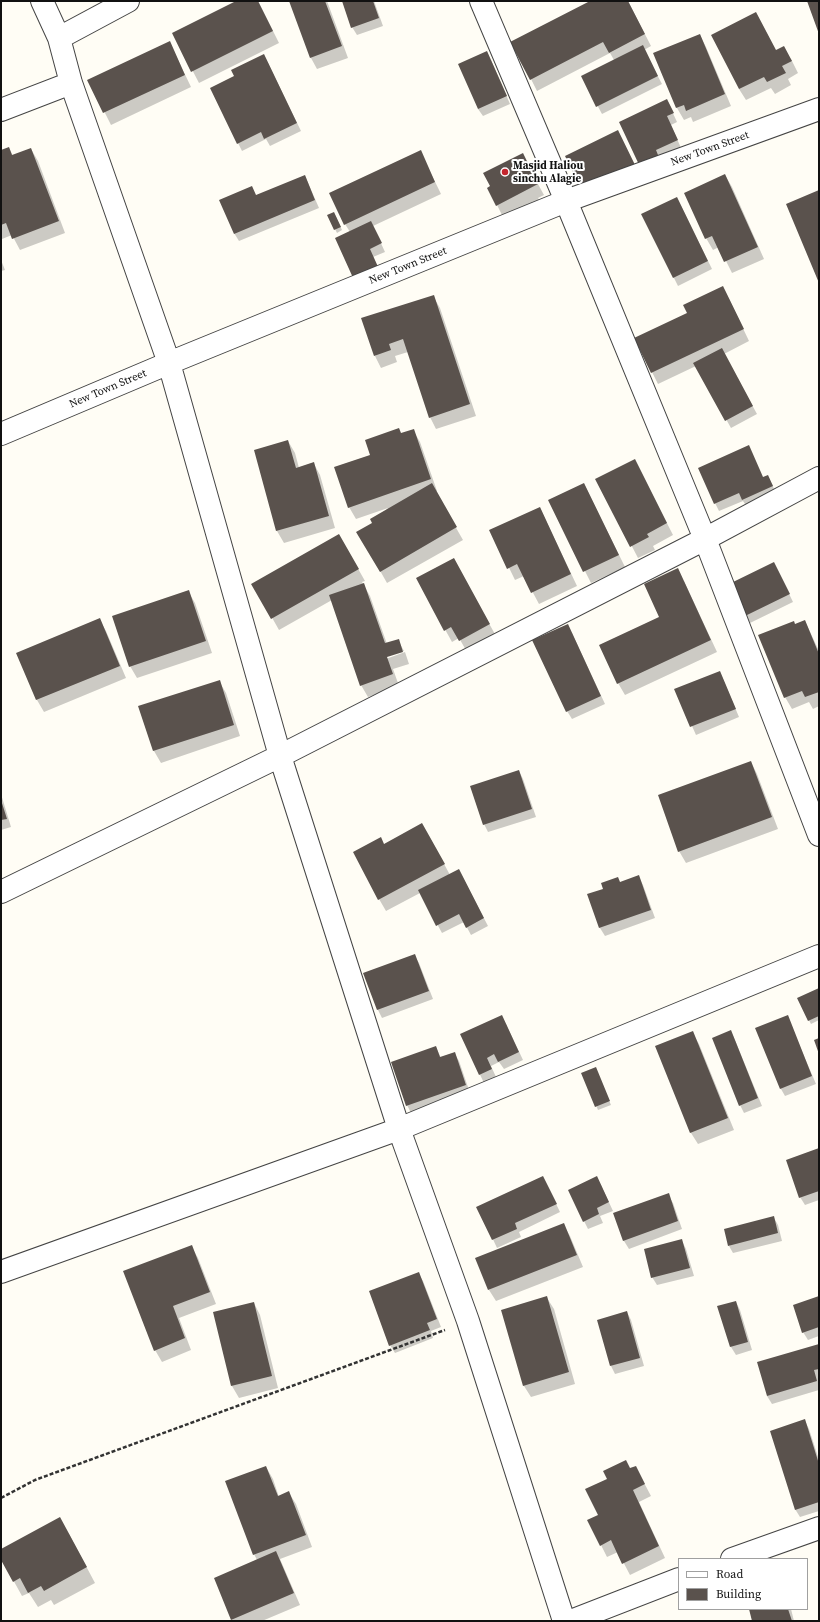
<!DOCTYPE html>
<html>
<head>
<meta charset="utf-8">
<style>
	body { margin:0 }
	#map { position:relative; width:820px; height:1622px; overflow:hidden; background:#fffdf5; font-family:"Source Serif 4",serif }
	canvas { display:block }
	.frame { position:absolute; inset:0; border:2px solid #111; pointer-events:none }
	.legend { position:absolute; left:678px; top:1558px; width:130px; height:52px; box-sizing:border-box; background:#fff; border:1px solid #a0a0a0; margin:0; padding:5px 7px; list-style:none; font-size:12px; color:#111 }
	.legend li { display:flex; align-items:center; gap:8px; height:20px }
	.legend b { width:20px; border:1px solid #a0a0a0 }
</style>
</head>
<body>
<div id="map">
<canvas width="820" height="1622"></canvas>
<div class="frame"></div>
<ul class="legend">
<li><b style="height:5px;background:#fff"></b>Road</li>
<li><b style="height:11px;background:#5a524d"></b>Building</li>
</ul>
</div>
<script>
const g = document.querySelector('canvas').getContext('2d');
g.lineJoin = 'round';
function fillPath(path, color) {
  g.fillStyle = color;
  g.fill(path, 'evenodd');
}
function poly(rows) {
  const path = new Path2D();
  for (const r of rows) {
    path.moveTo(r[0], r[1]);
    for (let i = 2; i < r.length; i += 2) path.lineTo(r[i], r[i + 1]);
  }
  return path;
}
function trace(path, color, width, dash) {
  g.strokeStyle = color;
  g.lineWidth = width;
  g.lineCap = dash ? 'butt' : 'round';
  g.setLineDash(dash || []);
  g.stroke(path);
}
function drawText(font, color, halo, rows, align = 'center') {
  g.font = font + ' "Source Serif 4",serif';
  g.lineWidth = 4;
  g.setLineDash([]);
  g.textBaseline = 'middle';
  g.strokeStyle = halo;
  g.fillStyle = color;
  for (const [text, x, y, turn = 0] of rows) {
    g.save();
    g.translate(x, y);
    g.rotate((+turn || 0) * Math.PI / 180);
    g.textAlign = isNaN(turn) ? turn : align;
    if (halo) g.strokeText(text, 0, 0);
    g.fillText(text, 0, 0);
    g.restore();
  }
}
fillPath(poly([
	[238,1,258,1,279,43,199,83,173,33],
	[290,1,327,1,348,58,317,69,311,58],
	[343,1,374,1,383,26,357,35,352,27],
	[593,1,628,1,651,46,644,50,662,84,602,114,582,77,614,60,610,53,537,91,531,79],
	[756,13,776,51,791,59,798,73,788,79,791,85,775,94,771,88,746,100,739,89],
	[700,35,706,47,731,106,693,122,691,117,684,120,677,108,655,54],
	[170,43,191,87,111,125,89,81],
	[491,60,510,104,483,116,478,109],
	[268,63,301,131,270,146,266,139,242,151,238,143],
	[671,109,677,122,671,125,681,148,660,158,620,122],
	[9,148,13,156,31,149,38,161,65,233,20,250,12,235,2,239,1,238,1,151],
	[420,151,441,194,373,226,385,252,373,257,350,232,345,224],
	[522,155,544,195,538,198,541,203,505,221,497,205,491,187],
	[725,175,732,187,764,259,732,273,719,247,713,250,706,238],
	[305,176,319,208,239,241,234,233,256,196],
	[681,206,712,269,678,286,642,214],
	[336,217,342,230,337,233,335,229],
	[1,260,5,270,1,271],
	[433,296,440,308,476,416,436,429,430,417,408,352,395,356,397,362,381,368,375,356],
	[729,299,749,341,724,354,757,414,731,428,696,366,658,384,652,372],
	[413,430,420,442,437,491,435,491,463,540,387,583,358,532,373,523,388,508,356,519,349,507,402,434],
	[288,441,295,453,299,468,314,464,320,475,335,528,284,543,277,531,255,451],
	[641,472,673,535,653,546,655,550,638,558,597,479],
	[763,478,772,484,776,494,747,507,743,501,719,511,715,503],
	[584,484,625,567,591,583,549,500],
	[540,508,577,586,539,604,524,576,515,580,491,531],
	[339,535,365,581,362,582,370,596,387,644,398,640,404,651,382,658,383,660,405,652,409,664,393,669,399,686,368,697,361,685,332,600,279,630,253,584],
	[460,571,496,636,467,652,459,638,452,642,417,579],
	[778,571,793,602,750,623,746,615],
	[684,581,717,652,625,695,618,683],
	[188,591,195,603,212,653,137,678,130,666],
	[99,619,106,631,126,678,44,712,37,700,18,654],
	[805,621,819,651,819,706,813,709,809,702,792,709,785,697,795,625],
	[572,633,605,704,572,719,567,711],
	[720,672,739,717,696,735,676,690],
	[219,681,226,693,240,736,161,763,154,751,140,707],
	[751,762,757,774,778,829,686,863,679,851],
	[519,771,523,779,536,817,488,832,484,824],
	[1,794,11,827,1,830],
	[429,836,450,875,463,878,488,926,471,935,464,922,442,933,420,893,386,911,379,899,384,845],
	[639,877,643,885,655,918,605,936,600,928,588,895],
	[414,955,419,963,433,999,382,1018,378,1010,364,974],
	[819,989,819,1020,811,1024,798,999],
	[787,1016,816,1084,785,1096,781,1089],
	[506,1024,523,1060,504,1069,499,1062,491,1066,496,1077,484,1083,461,1035],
	[692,1032,699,1044,734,1130,698,1144,691,1133,656,1047],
	[731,1032,735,1040,762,1106,744,1113,740,1105],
	[436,1047,441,1058,454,1053,459,1061,470,1093,411,1113,407,1105],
	[597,1072,611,1105,598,1110,583,1074],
	[819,1149,819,1200,805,1205,800,1197],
	[543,1177,560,1212,519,1232,521,1237,497,1248,478,1207],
	[601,1185,613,1211,600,1216,603,1223,588,1229,584,1221],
	[668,1195,673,1203,682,1229,629,1249,624,1241,614,1214],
	[774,1218,778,1225,782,1241,733,1253,729,1246],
	[563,1224,570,1236,583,1267,496,1301,489,1290],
	[682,1241,686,1249,694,1276,657,1285,652,1277],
	[191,1246,198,1258,216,1304,179,1318,191,1350,162,1362,155,1350],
	[418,1273,423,1281,441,1327,431,1331,433,1338,395,1353,390,1345],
	[819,1297,819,1336,808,1340,803,1332],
	[547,1298,554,1309,575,1384,531,1397,524,1386],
	[736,1302,740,1310,752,1350,736,1355,731,1347,719,1307],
	[254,1303,260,1315,278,1388,239,1398,232,1386,214,1313],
	[627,1312,631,1320,644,1366,615,1374,611,1366,598,1321],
	[819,1345,819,1390,772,1404,767,1396],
	[805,1421,809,1429,819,1460,819,1511,800,1517,795,1509],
	[266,1467,273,1479,279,1497,289,1493,296,1504,312,1547,280,1559,300,1605,262,1621,233,1621,232,1619,257,1560,254,1554],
	[630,1469,642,1479,651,1496,639,1502,665,1558,630,1575,618,1552,607,1557,601,1545,599,1515],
	[69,1534,95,1583,54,1605,51,1600,38,1607,29,1593,22,1596,1,1558,1,1550],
	[750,1609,791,1609,794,1621,753,1621]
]), '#0003');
fillPath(poly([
	[236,1,258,1,273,31,191,72,172,33],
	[289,1,325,1,342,46,310,58],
	[342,1,373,1,379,18,351,28],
	[590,1,628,1,645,34,609,53,603,42,530,80,510,42],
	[807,1,819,1,819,34],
	[756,12,776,50,784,46,792,61,782,66,786,73,767,82,764,77,739,89,711,35],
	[700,34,725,94,686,111,684,105,676,108,653,53],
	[170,41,185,75,103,113,87,80],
	[643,45,658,76,596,107,581,76],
	[487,51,507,96,478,109,458,64],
	[264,54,297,123,264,139,261,132,237,144,210,88,234,76,231,70],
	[667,99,674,113,667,116,678,140,656,150,660,160,641,169,619,122],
	[618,130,636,167,583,193,565,156],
	[9,147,12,155,31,148,59,221,12,239,6,223,1,225,1,150],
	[421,150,435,182,344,225,329,193],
	[523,153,538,184,496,206,487,188,490,186,483,173],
	[725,174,758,247,724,262,712,236,705,239,684,193],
	[305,175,315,200,234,234,219,200,252,186,256,195],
	[819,190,819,283,786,204],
	[677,197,708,261,673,278,641,214],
	[334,212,341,227,334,230,327,215],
	[371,221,382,243,370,249,379,269,354,280,335,238],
	[723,286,744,329,651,373,634,338,687,313,683,305],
	[434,295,470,404,429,418,403,339,389,344,391,350,374,356,361,318],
	[722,348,753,406,725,421,693,363],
	[399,428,401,433,414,429,431,479,348,508,334,467,370,455,365,440],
	[288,440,296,468,314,462,329,516,276,531,254,450],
	[749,445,763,477,768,475,773,486,742,500,739,493,714,504,698,468],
	[635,459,667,523,647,534,649,537,630,547,595,479],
	[432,483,457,527,380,572,356,532,372,523,370,519],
	[584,483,619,555,583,572,548,500],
	[540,507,571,574,531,593,517,564,507,569,489,530],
	[339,534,359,569,271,619,251,584],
	[454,558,490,624,459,641,451,627,444,631,416,578],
	[774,562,790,594,745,616,729,584],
	[678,568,711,640,617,684,599,645,659,617,644,584],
	[364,583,385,643,399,639,403,652,387,657,393,674,360,686,329,595],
	[189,590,206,641,129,667,112,616],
	[100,618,120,666,36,700,16,653],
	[805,620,819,654,819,692,805,697,802,691,784,698,758,635,794,621,795,624],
	[568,624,601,696,566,712,532,640],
	[720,671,736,709,690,727,674,689],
	[220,680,234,725,153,751,138,706],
	[751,761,772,817,678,852,658,795],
	[519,770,532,809,483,825,470,786],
	[1,800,7,819,1,820],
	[422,823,445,864,378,900,353,852,381,837,384,844],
	[459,869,484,918,466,928,459,914,436,926,418,890],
	[639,875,651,910,599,928,587,894,603,889,601,883,618,877,620,882],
	[415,954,429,991,377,1010,363,973],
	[819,988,819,1016,808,1021,797,998],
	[502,1015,519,1052,498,1062,494,1054,487,1058,492,1069,479,1075,460,1034],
	[788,1015,812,1076,780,1089,755,1028],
	[731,1030,758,1098,739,1106,712,1038],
	[693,1031,728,1118,690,1133,655,1046],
	[819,1038,819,1054,814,1040],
	[436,1046,440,1057,455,1052,466,1085,406,1106,391,1062],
	[596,1067,610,1101,595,1107,581,1073],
	[819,1148,819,1191,799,1198,786,1160],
	[543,1176,557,1204,515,1223,517,1229,492,1240,476,1207],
	[597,1176,609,1202,597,1208,599,1214,583,1222,568,1190],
	[669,1193,678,1221,623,1241,613,1213],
	[774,1216,778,1233,728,1246,724,1229],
	[564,1223,577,1255,488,1290,475,1258],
	[682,1239,690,1268,651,1278,644,1249],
	[192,1245,210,1292,173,1306,185,1338,154,1351,123,1271],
	[419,1272,437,1319,427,1323,430,1330,389,1346,369,1291],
	[547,1296,569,1372,523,1386,501,1310],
	[819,1296,819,1327,802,1333,793,1305],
	[736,1301,748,1342,730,1347,717,1306],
	[254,1302,272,1376,231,1386,213,1312],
	[627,1311,640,1358,610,1366,597,1320],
	[819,1344,819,1369,814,1370,817,1381,767,1396,757,1362],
	[805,1419,819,1464,819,1502,795,1510,770,1431],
	[626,1460,630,1468,636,1466,645,1484,633,1490,659,1546,622,1564,611,1540,600,1546,587,1520,598,1515,585,1489,607,1479,603,1471],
	[266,1466,278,1496,289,1491,306,1535,253,1555,225,1481],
	[60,1517,87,1567,44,1591,41,1586,28,1593,20,1578,13,1582,1,1560,1,1549],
	[276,1551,294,1593,231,1620,214,1578],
	[749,1609,788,1609,792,1621,752,1621]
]), '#5a524d');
const minor = poly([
	[42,1,59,38,71,83,169,363,280,756,399,1129,468,1321,564,1621],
	[481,1,566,201,705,539,819,835],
	[59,38,128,1],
	[1,110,71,83],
	[1,434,169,363,566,201,819,109],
	[1,892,280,756,705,539,819,478],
	[1,1272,399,1129,819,956],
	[732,1559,819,1528],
	[571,1621,679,1579]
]);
trace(minor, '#444', 24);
trace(poly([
	[1,1498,35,1480,445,1330]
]), '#333', 2.5, [4, 2]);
trace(minor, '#fff', 22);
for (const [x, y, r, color] of [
	[505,172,4,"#c4262e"]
]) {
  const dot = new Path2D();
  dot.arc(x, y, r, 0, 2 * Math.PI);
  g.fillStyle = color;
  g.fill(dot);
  trace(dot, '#fff', 1.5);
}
drawText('11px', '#111', '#fff', [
	["New Town Street",710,149,-20],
	["New Town Street",408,266,-22],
	["New Town Street",108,389,-23]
]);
drawText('bold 11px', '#111', '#fff', [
	["Masjid Haliou",513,166],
	["sinchu Alagie",513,179]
], 'left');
</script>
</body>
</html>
